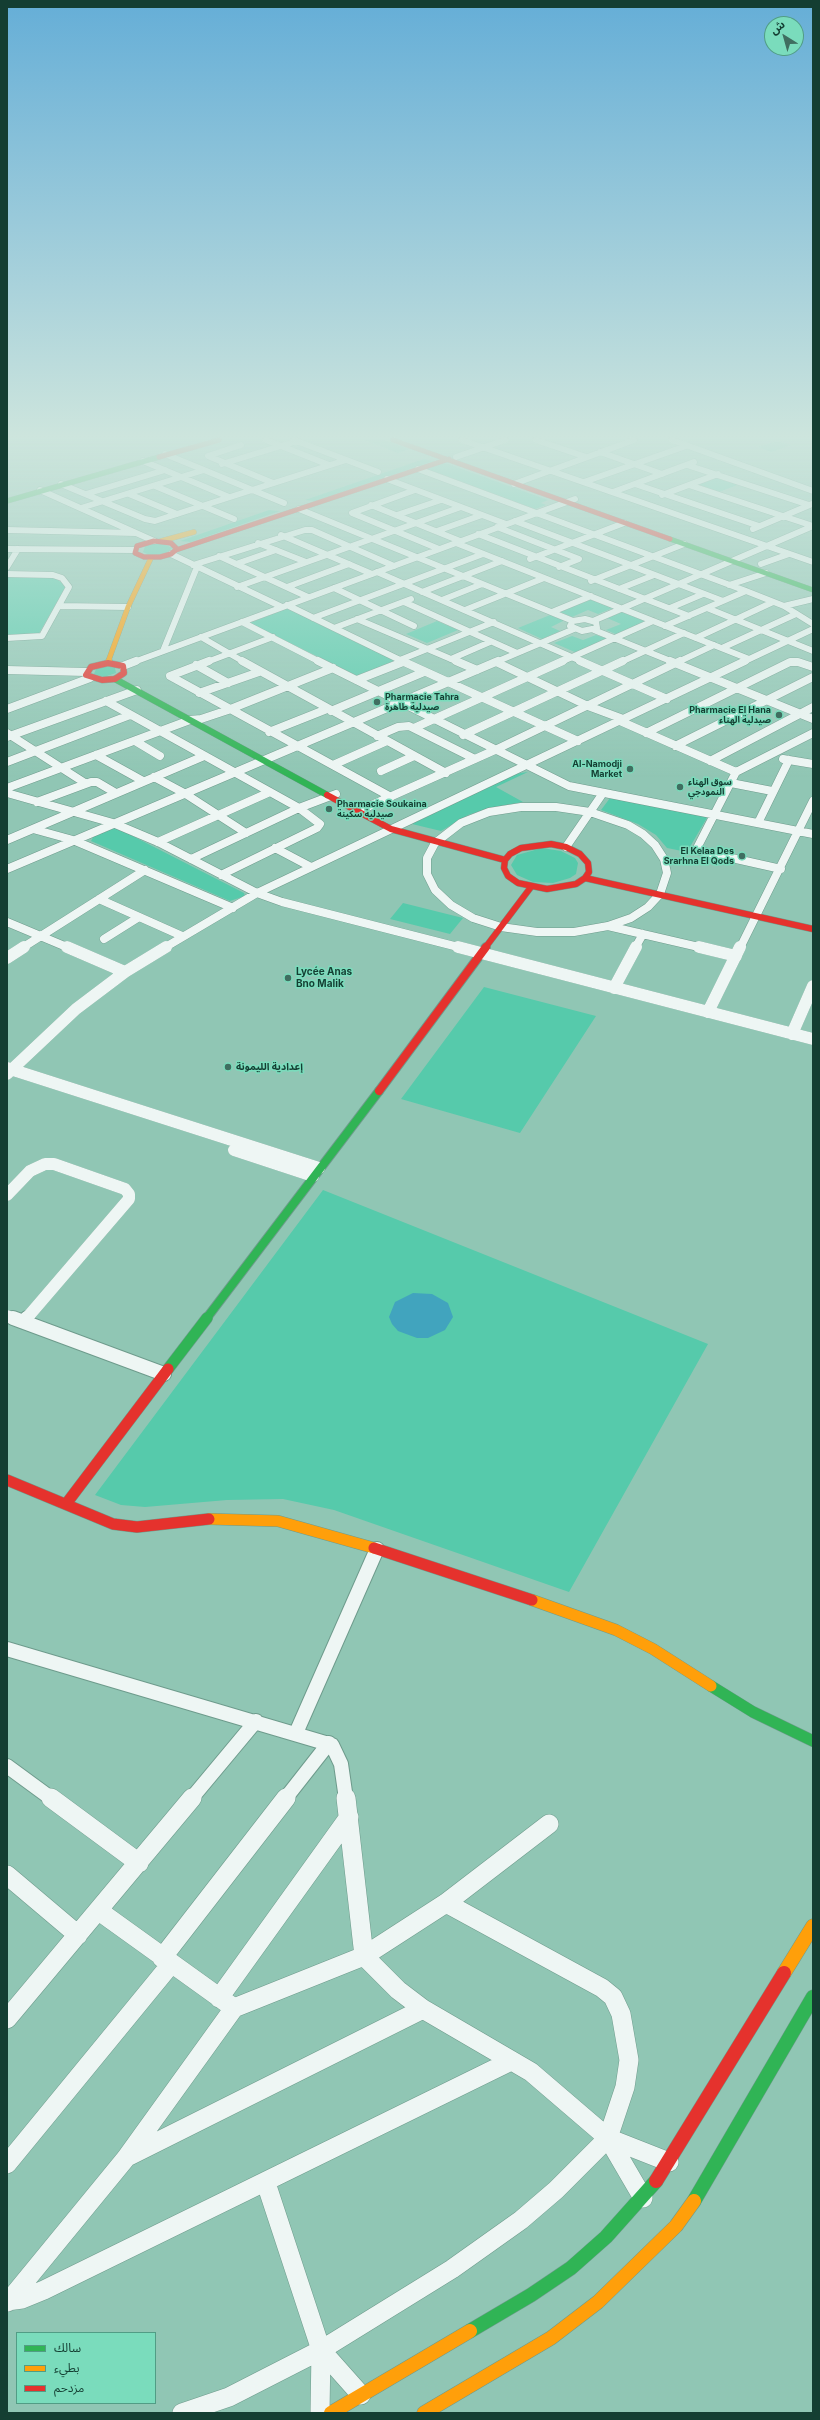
<!DOCTYPE html>
<html>
<head>
<meta charset="utf-8">
<style>
	body { margin:0 }
	#map { position:relative; width:820px; height:2420px; overflow:hidden; background:#90c6b4; font-family:Inter,"Noto Sans Arabic",sans-serif }
	canvas { display:block }
	.frame { position:absolute; inset:0; border:8px solid #143e32; pointer-events:none }
	.legend { position:absolute; left:16px; top:2332px; width:140px; height:72px; box-sizing:border-box; background:#7adcbc; border:1px solid #519d85; margin:0; padding:5px 7px; list-style:none; font-size:12px; color:#143e32 }
	.legend li { display:flex; align-items:center; gap:8px; height:20px }
	.legend b { width:20px; border:1px solid #519d85 }
	.north { position:absolute; left:764px; top:16px; width:40px; height:40px; box-sizing:border-box; background:#7adcbc; border:1px solid #519d85; border-radius:50%; rotate:323deg; font-size:11px; font-weight:700; line-height:16px; text-align:center; color:#143e32 }
	.north::after { content:''; display:block; margin:auto; width:14px; height:18px; background:#3f6e60; clip-path:polygon(50% 0,100% 100%,50% 72%,0 100%) }
</style>
</head>
<body>
<div id="map">
<canvas width="820" height="2420"></canvas>
<div class="frame"></div>
<ul class="legend">
<li><b style="height:5px;background:#30b455"></b>سالك</li>
<li><b style="height:5px;background:#ff9f0a"></b>بطيء</li>
<li><b style="height:5px;background:#e5322d"></b>مزدحم</li>
</ul>
<div class="north">ش</div>
</div>
<script>
const g = document.querySelector('canvas').getContext('2d');
g.lineJoin = 'round';
function fillPath(path, color) {
  g.fillStyle = color;
  g.fill(path, 'evenodd');
}
function poly(rows) {
  const path = new Path2D();
  for (const r of rows) {
    path.moveTo(r[0], r[1]);
    for (let i = 2; i < r.length; i += 2) path.lineTo(r[i], r[i + 1]);
  }
  return path;
}
function trace(path, color, width, dash) {
  g.strokeStyle = color;
  g.lineWidth = width;
  g.lineCap = dash ? 'butt' : 'round';
  g.setLineDash(dash || []);
  g.stroke(path);
}
function drawText(font, color, halo, rows, align = 'center') {
  g.font = font + ' Inter,"Noto Sans Arabic",sans-serif';
  g.lineWidth = 3;
  g.setLineDash([]);
  g.textBaseline = 'middle';
  g.strokeStyle = halo;
  g.fillStyle = color;
  for (const [text, x, y, turn = 0] of rows) {
    g.save();
    g.translate(x, y);
    g.rotate((+turn || 0) * Math.PI / 180);
    g.textAlign = isNaN(turn) ? turn : align;
    if (halo) g.strokeText(text, 0, 0);
    g.fillText(text, 0, 0);
    g.restore();
  }
}
fillPath(poly([
	[364,440,385,440,409,449,398,453],
	[777,441,791,445,771,452,758,447],
	[424,459,434,461,315,501,305,500],
	[444,463,448,464,548,500,541,503,546,505,535,509,426,469],
	[717,477,740,484,719,492,697,484],
	[269,510,280,511,191,542,180,541],
	[153,544,163,544,173,548,163,555,149,555,143,552,145,546],
	[7,575,54,577,63,584,65,588,38,635,7,636],
	[589,599,613,608,598,614,588,610,572,617,558,611],
	[287,608,392,658,394,661,359,677,250,623],
	[622,612,647,622,618,635,606,630,621,624,607,618],
	[550,615,565,620,551,627,560,631,542,639,518,628],
	[437,621,458,630,427,643,406,634],
	[596,635,608,639,577,653,554,643,572,636,583,640],
	[106,666,115,668,116,673,104,677,94,674,96,669],
	[528,772,496,787,523,802,489,808,468,815,441,831,412,824,514,774],
	[610,798,708,816,687,852,667,848,656,835,638,824,601,810],
	[115,827,244,893,245,896,230,901,91,841,95,834],
	[542,848,561,851,575,858,578,863,576,874,570,878,553,883,533,882,517,875,511,865,517,855],
	[403,903,463,918,450,934,390,919],
	[484,987,596,1016,520,1133,401,1099],
	[323,1190,708,1344,569,1592,334,1510,283,1499,227,1500,145,1507,121,1505,95,1495]
]), '#56caab');
fillPath(poly([
	[413,1293,432,1294,448,1303,453,1317,445,1330,428,1338,417,1338,398,1331,392,1324,389,1317,395,1302]
]), '#41a4be');
const streetFar4 = poly([
	[266,440,329,465],
	[294,440,378,472],
	[462,440,813,562],
	[536,440,586,457],
	[672,440,813,491],
	[241,445,208,456,273,483],
	[600,452,662,474],
	[456,457,505,440],
	[143,461,229,497],
	[222,464,297,441],
	[687,465,809,505],
	[418,469,746,591,784,606,813,624],
	[204,470,284,503],
	[387,479,506,524],
	[584,482,686,446],
	[61,484,145,519,155,521,346,460],
	[514,484,634,440],
	[635,484,759,526],
	[689,485,813,526],
	[155,486,234,519],
	[40,490,154,541],
	[415,490,352,513,439,549],
	[613,492,694,462],
	[86,494,165,470],
	[129,494,177,514],
	[662,495,718,474],
	[371,505,460,541],
	[81,508,204,470,165,454],
	[299,509,573,621],
	[397,515,441,500],
	[515,521,631,565],
	[497,527,579,559,559,567],
	[753,529,812,504],
	[7,530,136,533],
	[437,531,482,515],
	[478,534,689,616],
	[281,535,372,574],
	[258,543,306,562],
	[456,543,749,659],
	[7,549,134,550],
	[171,554,282,607],
	[219,556,308,597],
	[530,559,624,523],
	[236,564,276,550],
	[761,564,789,554],
	[193,565,305,530,312,530,394,566],
	[629,565,723,601],
	[7,567,18,549],
	[377,572,583,662],
	[7,574,53,575,62,578,69,587,42,636,7,638],
	[591,581,684,544],
	[729,585,766,573],
	[237,587,461,507],
	[287,587,349,564],
	[334,588,414,626],
	[619,589,654,575],
	[422,592,502,561],
	[442,600,482,584],
	[404,602,517,653],
	[287,605,404,662],
	[59,606,128,607],
	[784,606,813,599],
	[670,608,703,594],
	[707,608,813,651],
	[465,610,544,578],
	[552,612,591,596],
	[313,618,483,554],
	[357,619,458,662],
	[585,619,596,622,597,628,582,631,570,626,573,621,585,619],
	[593,621,813,526],
	[242,622,320,662],
	[665,626,746,591],
	[334,628,411,599],
	[594,630,673,662],
	[201,637,244,662],
	[696,638,773,602],
	[722,648,796,614],
	[163,651,197,567],
	[451,659,490,642],
	[400,660,494,622],
	[134,662,575,499],
	[207,662,273,637],
	[496,662,574,629],
	[561,662,653,621],
	[621,662,684,633],
	[678,662,714,645],
	[743,662,813,629],
	[790,662,798,662]
]);
const streetFar3 = poly([
	[209,661,170,676,391,797],
	[242,661,446,773],
	[318,661,569,786,813,834],
	[402,661,578,741],
	[456,661,477,670],
	[580,661,667,699],
	[670,661,813,719],
	[496,662,588,706,623,719],
	[196,665,228,683],
	[123,666,136,661],
	[7,670,86,672],
	[357,680,403,662],
	[199,693,259,672],
	[106,701,299,808,320,824,317,828,221,875],
	[7,709,90,678],
	[331,711,424,672],
	[620,721,736,772],
	[414,728,563,661],
	[269,732,327,709],
	[7,733,85,783],
	[646,733,790,662,798,662,813,667],
	[463,735,623,661],
	[377,736,398,727,409,726,475,759],
	[7,737,137,690],
	[135,741,160,756],
	[675,746,813,677],
	[96,755,143,781],
	[783,759,813,764],
	[710,761,813,707],
	[7,762,130,715],
	[333,765,387,741],
	[381,771,414,756],
	[154,777,184,793,246,833],
	[731,783,772,791],
	[7,788,190,720,201,719,228,710,333,668],
	[7,793,113,823,158,842,257,893,282,902,462,948],
	[37,802,91,782,97,782,114,792],
	[521,807,556,807,590,812,628,825,643,834,655,845,664,859,667,873,660,894,648,907,631,918,608,926,574,932,537,932,501,927,473,918,451,905,435,890,427,874,427,858,435,843,461,823,489,812,521,807],
	[365,808,495,750,680,661],
	[758,823,789,760],
	[33,829,73,840,233,908],
	[7,840,204,756],
	[158,842,270,792],
	[566,847,603,793],
	[275,848,311,867],
	[191,859,299,808,336,794],
	[7,869,498,661],
	[781,869,696,850,736,772,813,733],
	[99,899,182,936],
	[7,922,69,948],
	[608,926,703,948],
	[104,939,139,917],
	[22,948,145,870],
	[164,948,257,893,745,661],
	[635,948,643,934],
	[740,948,813,801]
]);
const streetFar2 = poly([
	[67,947,125,972],
	[458,947,813,1039],
	[699,947,736,956],
	[7,958,24,947],
	[614,988,636,947],
	[708,1012,740,947],
	[792,1034,813,986],
	[7,1068,319,1168],
	[7,1074,76,1009,125,972,166,947],
	[234,1150,313,1176],
	[7,1195,30,1171,45,1164,54,1164,125,1189,129,1194,129,1199,26,1319],
	[7,1316,15,1319]
]);
const streetFar1 = poly([
	[13,1318,164,1374],
	[24,1322,27,1318],
	[7,1649,332,1745,341,1764,346,1799],
	[296,1733,377,1549],
	[7,1766,52,1799],
	[191,1799,256,1721],
	[285,1799,329,1743]
]);
const street = poly([
	[51,1798,139,1863],
	[346,1798,364,1956,398,1990,423,2009,531,2072,608,2138],
	[7,1875,78,1935],
	[99,1911,234,2008,364,1956,446,1903,549,1824],
	[162,1958,286,1798],
	[219,1998,349,1817],
	[7,2019,192,1798],
	[129,2156,423,2009],
	[7,2164,171,1964],
	[266,2183,321,2350],
	[643,2198,608,2138,669,2162],
	[7,2301,22,2299,44,2290,511,2061],
	[8,2302,126,2158,234,2008],
	[182,2413,229,2397,321,2350,452,2269,521,2220,556,2190,608,2138,625,2087,629,2060,621,2014,613,1997,602,1988,446,1903],
	[320,2413,321,2350,361,2395]
]);
const fastFar4 = poly([
	[7,501,159,457],
	[670,539,813,590]
]);
const fastFar3 = poly([
	[115,679,327,795]
]);
const fastFar2 = poly([
	[206,1319,379,1091]
]);
const fastFar1 = poly([
	[168,1369,207,1318],
	[711,1686,753,1712,813,1741]
]);
const fast = poly([
	[694,2201,813,1997],
	[470,2331,531,2295,571,2268,606,2237,656,2181]
]);
const slowFar3 = poly([
	[161,541,194,532],
	[108,662,128,607,151,558]
]);
const slowFar2 = poly([
	[108,663,109,661]
]);
const slowFar1 = poly([
	[209,1519,278,1521,374,1548],
	[532,1600,616,1630,653,1649,711,1686]
]);
const slow = poly([
	[784,1973,813,1926],
	[331,2413,470,2331],
	[424,2413,551,2338,598,2302,676,2226,694,2201]
]);
const jamFar4 = poly([
	[393,440,670,539],
	[159,457,219,440],
	[154,541,171,543,177,549,171,554,160,557,144,557,135,553,137,546,154,541],
	[176,550,449,459]
]);
const jamFar3 = poly([
	[108,663,123,666,124,673,115,679,102,680,86,675,91,667,108,663],
	[327,795,391,829,505,860],
	[551,844,566,847,580,854,588,863,589,872,585,878,576,884,547,889,518,883,508,876,504,868,505,860,510,854,521,848,551,844],
	[585,878,813,929],
	[485,948,531,887]
]);
const jamFar2 = poly([
	[379,1091,486,947]
]);
const jamFar1 = poly([
	[7,1480,113,1524,137,1527,209,1519],
	[66,1504,168,1369],
	[374,1548,532,1600]
]);
const jam = poly([
	[656,2181,784,1973]
]);
trace(streetFar4, '#6e9b8c', 7);
trace(streetFar3, '#6e9b8c', 9);
trace(streetFar2, '#6e9b8c', 12);
trace(streetFar1, '#6e9b8c', 16);
trace(street, '#6e9b8c', 20);
trace(fastFar4, '#6e9b8c', 5.5);
trace(fastFar3, '#6e9b8c', 7);
trace(fastFar2, '#6e9b8c', 10);
trace(fastFar1, '#6e9b8c', 12);
trace(fast, '#6e9b8c', 15);
trace(slowFar3, '#6e9b8c', 5.5);
trace(slowFar2, '#6e9b8c', 7);
trace(slowFar1, '#6e9b8c', 12);
trace(slow, '#6e9b8c', 15);
trace(jamFar4, '#6e9b8c', 5.5);
trace(jamFar3, '#6e9b8c', 7);
trace(jamFar2, '#6e9b8c', 10);
trace(jamFar1, '#6e9b8c', 12);
trace(jam, '#6e9b8c', 15);
trace(streetFar4, '#eef6f4', 6);
trace(streetFar3, '#eef6f4', 8);
trace(streetFar2, '#eef6f4', 12);
trace(streetFar1, '#eef6f4', 14);
trace(street, '#eef6f4', 19);
trace(fastFar4, '#30b455', 5);
trace(fastFar3, '#30b455', 6);
trace(fastFar2, '#30b455', 8);
trace(fastFar1, '#30b455', 11);
trace(fast, '#30b455', 14);
trace(slowFar3, '#ff9f0a', 5);
trace(slowFar2, '#ff9f0a', 6);
trace(slowFar1, '#ff9f0a', 11);
trace(slow, '#ff9f0a', 14);
trace(jamFar4, '#e5322d', 5);
trace(jamFar3, '#e5322d', 6);
trace(jamFar2, '#e5322d', 8);
trace(jamFar1, '#e5322d', 11);
trace(jam, '#e5322d', 14);
const sky = g.createLinearGradient(0, 0, 0, 779);
sky.addColorStop(0, '#65aed7');
sky.addColorStop(0.56, '#cde5dd');
sky.addColorStop(1, '#cde5dd00');
g.fillStyle = sky;
g.fillRect(0, 0, 820, 779);
for (const [x, y, r, color] of [
	[377,702,4,"#3f6e60"],
	[779,715,4,"#3f6e60"],
	[630,769,4,"#3f6e60"],
	[680,787,4,"#3f6e60"],
	[329,809,4,"#3f6e60"],
	[742,856,4,"#3f6e60"],
	[288,978,4,"#3f6e60"],
	[228,1067,4,"#3f6e60"]
]) {
  const dot = new Path2D();
  dot.arc(x, y, r, 0, 2 * Math.PI);
  g.fillStyle = color;
  g.fill(dot);
  trace(dot, '#7adcbc', 1.5);
}
drawText('bold 9px', '#143e32', '#7adcbc', [
	["Pharmacie Tahra",385,697],
	["صيدلية طاهرة",385,707],
	["Pharmacie El Hana",771,710,"right"],
	["صيدلية الهناء",771,720,"right"],
	["Al-Namodji",622,764,"right"],
	["Market",622,774,"right"],
	["سوق الهناء",688,782],
	["النمودجي",688,792],
	["Pharmacie Soukaina",337,804],
	["صيدلية سكينة",337,814],
	["El Kelaa Des",734,851,"right"],
	["Srarhna El Qods",734,861,"right"]
], 'left');
drawText('bold 10px', '#143e32', '#7adcbc', [
	["Lycée Anas",296,972],
	["Bno Malik",296,984],
	["إعدادية الليمونة",236,1067]
], 'left');
</script>
</body>
</html>
